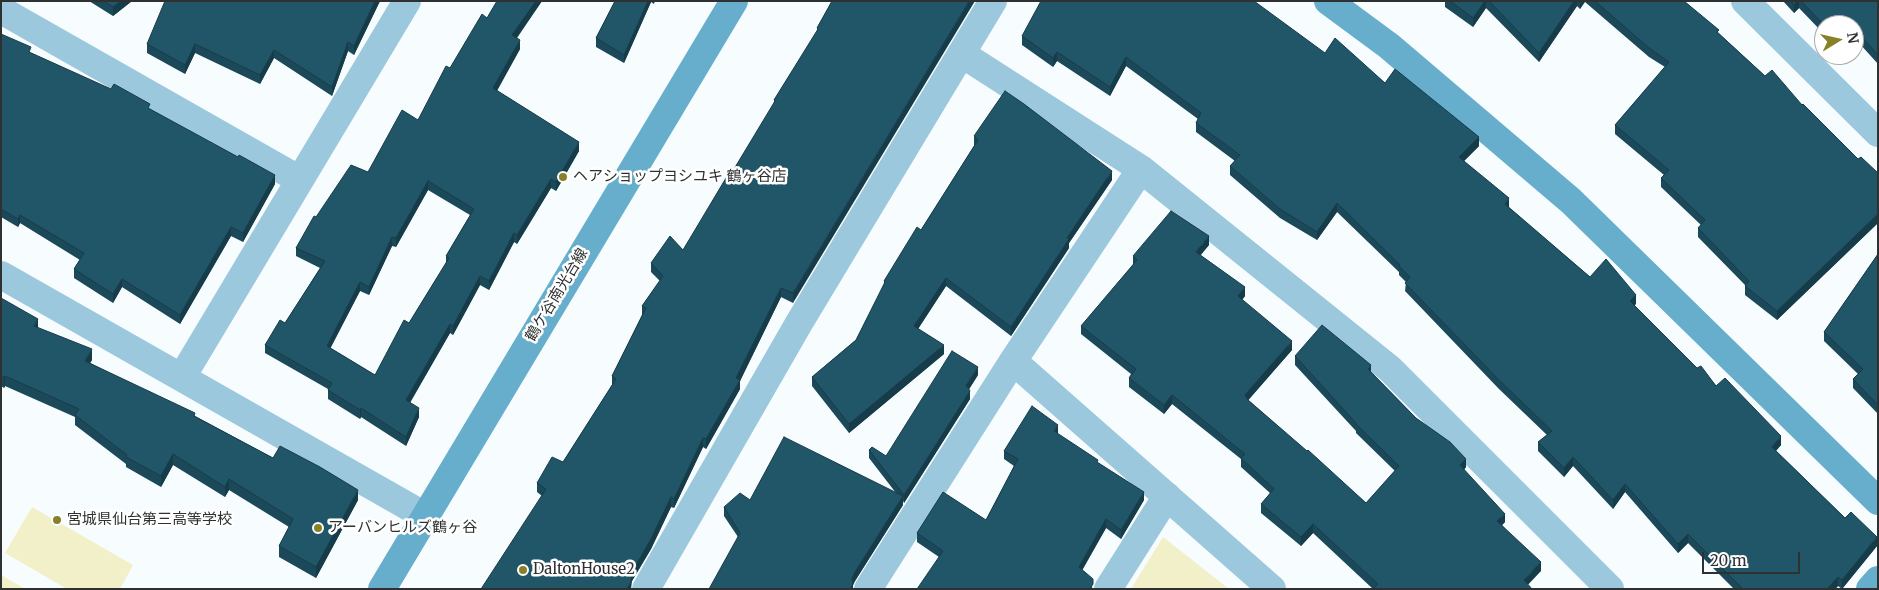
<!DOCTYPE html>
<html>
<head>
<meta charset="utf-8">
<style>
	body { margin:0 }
	#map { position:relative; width:1879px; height:590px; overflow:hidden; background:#f7fcfe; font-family:Merriweather,serif }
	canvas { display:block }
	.frame { position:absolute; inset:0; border:2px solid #2e3031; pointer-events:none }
	.north { position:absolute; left:1814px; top:15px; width:50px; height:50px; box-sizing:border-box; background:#fff; border:1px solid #abacad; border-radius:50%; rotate:81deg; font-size:14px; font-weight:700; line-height:20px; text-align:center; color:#2e3031 }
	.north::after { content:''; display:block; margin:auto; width:18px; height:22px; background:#888129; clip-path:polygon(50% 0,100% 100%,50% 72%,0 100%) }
	.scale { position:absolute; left:1702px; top:552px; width:98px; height:22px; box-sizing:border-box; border:2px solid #2e3031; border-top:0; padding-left:6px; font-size:15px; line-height:18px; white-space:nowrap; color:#2e3031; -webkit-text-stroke:4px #fff; paint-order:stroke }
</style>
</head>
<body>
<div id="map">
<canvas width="1879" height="590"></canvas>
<div class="frame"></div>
<div class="north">N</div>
<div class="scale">20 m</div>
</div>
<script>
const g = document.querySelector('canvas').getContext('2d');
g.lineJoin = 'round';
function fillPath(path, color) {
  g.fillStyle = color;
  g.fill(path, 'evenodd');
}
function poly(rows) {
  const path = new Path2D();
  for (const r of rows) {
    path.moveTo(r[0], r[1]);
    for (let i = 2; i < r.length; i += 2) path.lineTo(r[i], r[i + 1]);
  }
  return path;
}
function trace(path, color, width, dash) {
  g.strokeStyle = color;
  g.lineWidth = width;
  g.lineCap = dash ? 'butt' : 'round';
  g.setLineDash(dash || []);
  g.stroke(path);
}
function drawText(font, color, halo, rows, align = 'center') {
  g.font = font + ' Merriweather,"Noto Sans JP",serif';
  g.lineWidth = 5;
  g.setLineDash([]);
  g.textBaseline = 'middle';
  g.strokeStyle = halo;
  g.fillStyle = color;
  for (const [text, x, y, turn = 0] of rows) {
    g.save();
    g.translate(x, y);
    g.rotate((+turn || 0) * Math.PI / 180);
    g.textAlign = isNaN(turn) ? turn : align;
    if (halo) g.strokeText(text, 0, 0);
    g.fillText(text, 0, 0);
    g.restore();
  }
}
fillPath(poly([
	[32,507,133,565,120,589,67,589,5,553],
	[1163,537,1229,589,1131,589],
	[1,575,25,589,1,589]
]), '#f2f0c8');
trace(poly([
	[1745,1,1878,133],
	[1,10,300,180],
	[962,54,1141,169,1390,369,1610,589],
	[1,275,425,516],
	[1013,361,1272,589],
	[182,377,407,1],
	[646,589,799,323,993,1],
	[868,589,1013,361,1141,169],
	[1108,589,1167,496]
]), '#9bc8dc', 28);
trace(poly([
	[1328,1,1389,46,1571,201,1878,501],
	[382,589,734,1],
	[1870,589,1878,580]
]), '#66aecb', 28);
fillPath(poly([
	[89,1,132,1,113,16],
	[380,1,354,55,348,51,332,96,274,58,260,84,195,53,185,74,147,53,147,44],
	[497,1,542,1,517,38,520,49,497,91,579,151,556,191,551,188,517,244,514,242,489,290,480,285,453,335,450,333,410,403,419,417,406,446,361,417,360,419,328,399,328,389,265,353,265,345,285,323,320,268,296,256,296,248,316,217,368,172,418,120,450,68,487,18],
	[428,190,470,215,446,256,446,263,409,323,375,375,330,348,360,291,369,295,392,246,396,247],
	[615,1,655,1,654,4,651,2,624,63,596,47,596,38],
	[832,1,793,303,781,297,740,381,740,389,706,449,703,447,674,508,671,507,651,549,632,581,542,496,537,492,537,483,563,462,612,385,612,376,642,315,642,306,660,281,651,272,651,263,683,250,728,179,774,104,774,100,817,32,817,28],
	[1445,1,1684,1,1765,76,1802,105,1858,159,1878,173,1878,223,1777,320,1745,295,1745,285,1698,237,1698,228,1701,225,1661,187,1661,178,1664,175,1615,134,1615,125,1665,67,1649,57,1585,2,1580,9,1577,6,1539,62,1486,8,1473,27,1445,7],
	[1783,1,1878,1,1878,64,1860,44,1824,25,1824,34,1799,8,1794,13],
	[1,34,31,53,150,109,275,184,243,242,231,236,180,324,122,287,113,303,74,278,74,269,80,260,20,223,18,227,1,217],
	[1022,36,1325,53,1385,83,1479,146,1464,161,1509,207,1508,207,1590,277,1636,304,1634,305,1697,368,1781,445,1776,451,1845,518,1877,546,1842,589,1838,586,1835,589,1734,589,1688,543,1678,553,1625,492,1613,509,1573,466,1564,477,1538,451,1538,442,1547,435,1499,389,1405,291,1406,282,1399,275,1399,272,1337,212,1317,240,1280,218,1230,175,1230,166,1235,161,1196,132,1196,123,1198,119,1126,66,1110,96,1057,61,1053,67,1022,45],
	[974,136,1112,180,1069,243,1069,248,1011,336,946,286,918,329,944,354,849,433,812,386,812,377,856,340,884,285,884,281,921,230,974,146],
	[1209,245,1200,255,1245,296,1242,300,1292,350,1248,400,1366,503,1395,471,1356,433,1356,431,1295,365,1295,356,1371,372,1416,418,1466,467,1464,470,1505,522,1502,525,1541,571,1373,589,1313,533,1301,546,1261,513,1261,504,1270,493,1241,467,1241,459,1172,404,1164,414,1129,387,1129,378,1131,374,1081,334,1081,326,1133,265,1133,256],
	[1878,254,1878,414,1853,388,1853,379,1858,374,1824,341,1824,332],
	[1,298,38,328,92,360,90,363,195,416,273,458,358,500,316,578,279,557,279,546,289,527,229,490,225,497,173,465,161,487,126,467,126,464,75,425,75,417,5,386,4,388,1,386],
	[978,375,969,389,970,399,904,503,903,501,903,505,855,581,853,585,853,589,738,537,724,516,724,507,750,500,896,493,869,458,869,450,886,456],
	[1058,434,1098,463,1144,500,1121,539,1106,528,1082,570,1093,589,939,557,917,542,917,533,986,520,1014,466,1004,459,1004,451]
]), '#1c4959');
fillPath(poly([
	[121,1,132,1,113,16,113,7],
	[375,1,380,1,354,55,354,46],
	[536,1,542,1,512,44,512,35],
	[648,1,651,1,651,2,624,63,624,55],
	[969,1,975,1,793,303,793,293],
	[1485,1,1486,1,1486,8,1473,27,1473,18],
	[1574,1,1577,1,1577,6,1539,62,1539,53],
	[1580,1,1585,1,1580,9],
	[1797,1,1799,1,1799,8,1794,13,1794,5],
	[1860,35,1860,44,1854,51,1854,42],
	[520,40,520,49,493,97,493,88],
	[348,42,348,51,332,96,332,87],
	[195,44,195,53,185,74,185,65],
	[274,50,274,58,260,84,260,75],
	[1057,52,1057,61,1053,67,1053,58],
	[1126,57,1126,66,1110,96,1110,87],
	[1479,137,1479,146,1459,166,1459,157],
	[579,142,579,151,556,191,556,182],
	[1112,171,1112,180,1069,243,1069,248,1011,336,1011,327,1067,238],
	[275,175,275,184,243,242,243,233],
	[551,179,551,188,517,244,517,235],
	[428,181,428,190,396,247,396,238],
	[1509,198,1509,207,1505,213,1505,204],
	[1337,203,1337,212,1317,240,1317,232],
	[1878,214,1878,223,1777,320,1777,311],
	[20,215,20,223,18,227,18,219],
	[231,227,231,236,180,324,180,315],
	[514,233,514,242,489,290,489,281],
	[1209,236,1209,245,1196,261,1196,252],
	[392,237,392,246,369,295,369,287],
	[480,276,480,285,453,335,453,326],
	[946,278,946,286,914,335,914,326],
	[122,279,122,287,113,303,113,294],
	[360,282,360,291,327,355,327,346],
	[1245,287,1245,296,1238,305,1238,296],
	[781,288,781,297,740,381,740,389,706,449,706,439],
	[1636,295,1636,304,1630,309,1630,301],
	[38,319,38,329,34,326],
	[450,324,450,333,406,409,406,400],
	[1292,341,1292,350,1245,404,1245,395],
	[944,345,944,354,849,433,849,424],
	[92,349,92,360,85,371,85,361],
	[1371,365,1371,374,1368,369],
	[978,367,978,375,966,394,966,385],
	[5,376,5,386,4,388,4,378],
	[970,391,970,399,904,503,904,495],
	[1172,395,1172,404,1164,414,1164,405],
	[361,408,361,417,360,419,360,410],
	[419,408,419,417,406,446,406,437],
	[1058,425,1058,434,1054,431],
	[1781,436,1781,445,1772,455,1772,447],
	[703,438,703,447,674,508,674,499],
	[173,454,173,465,161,487,161,476],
	[1573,457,1573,466,1564,477,1564,468],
	[1466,459,1466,467,1460,474,1460,465],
	[229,479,229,490,225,497,225,487],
	[1625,484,1625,492,1613,509,1613,500],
	[358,490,358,500,316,578,316,567],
	[1144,492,1144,500,1121,539,1121,530],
	[903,496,903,505,855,581,853,585,853,589,850,589,855,572],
	[671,497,671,507,651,549,632,581,631,589,627,589,632,572],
	[1505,514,1505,522,1497,530,1497,521],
	[1106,519,1106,528,1079,576,1079,567],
	[1313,524,1313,533,1301,546,1301,537],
	[1688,534,1688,543,1678,553,1678,544],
	[1877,537,1877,546,1842,589,1842,580],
	[1541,562,1541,571,1524,589,1524,580],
	[1838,577,1838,586,1835,589,1827,589]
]), '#173c49');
const building = poly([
	[104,1,121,1,113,7,104,1],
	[165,1,375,1,354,46,348,42,332,87,274,50,260,75,195,44,185,65,147,44,165,1],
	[497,1,536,1,512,35,520,40,493,88,579,142,556,182,551,179,517,235,514,233,489,281,480,276,453,326,450,324,406,400,419,408,406,437,361,408,360,410,328,390,332,383,265,345,280,320,285,323,325,261,296,248,314,216,316,217,351,165,368,172,402,110,418,120,446,66,450,68,482,14,487,18,497,1],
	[428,181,474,209,446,256,449,258,409,323,404,320,375,375,327,346,360,282,369,287,392,237,396,238,428,181],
	[615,1,648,1,624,55,596,38,615,1],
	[832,1,969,1,793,293,781,288,736,378,740,380,706,439,703,438,674,499,671,497,651,539,632,572,631,582,627,589,481,589,546,489,537,483,552,457,563,462,616,379,612,376,646,308,642,306,663,276,651,263,670,236,683,250,726,178,728,179,775,101,774,100,818,29,817,28,832,1],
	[1041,1,1254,1,1325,53,1335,38,1385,83,1395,69,1479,137,1459,157,1509,198,1505,204,1590,277,1606,259,1636,295,1630,301,1697,368,1701,366,1716,386,1725,378,1781,436,1772,447,1845,518,1851,512,1877,537,1842,580,1838,577,1827,589,1743,589,1688,534,1678,544,1625,484,1613,500,1573,457,1564,468,1538,442,1552,431,1499,380,1405,283,1410,277,1399,266,1400,265,1337,203,1317,232,1280,209,1230,166,1240,155,1196,123,1201,113,1126,57,1110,87,1057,52,1053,58,1022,36,1041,1],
	[1450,1,1485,1,1473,18,1450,1],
	[1489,1,1574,1,1539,53,1489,1],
	[1595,1,1684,1,1719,30,1717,32,1765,76,1772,70,1802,105,1803,104,1858,159,1861,157,1878,173,1878,214,1777,311,1745,286,1749,281,1698,228,1705,220,1661,178,1669,170,1615,125,1669,62,1649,48,1595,1],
	[1791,1,1797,1,1794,5,1791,1],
	[1801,1,1878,1,1878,55,1860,35,1854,42,1854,25,1824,25,1801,1],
	[1,34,31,47,29,52,111,89,114,84,150,104,148,108,238,157,239,155,275,175,243,233,231,227,180,315,122,279,113,294,74,269,84,253,20,215,18,219,1,209,1,34],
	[1005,91,1024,104,1112,171,1067,238,1069,239,1011,327,946,278,914,326,944,345,849,424,812,377,856,340,885,282,884,281,917,227,921,230,978,140,974,136,1005,91],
	[1171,211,1209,236,1196,252,1245,287,1238,296,1292,341,1245,395,1248,400,1307,451,1308,450,1366,503,1399,466,1356,424,1356,423,1295,356,1322,325,1371,365,1368,369,1416,418,1450,442,1466,459,1460,465,1505,514,1497,521,1541,562,1524,580,1532,589,1373,589,1378,584,1313,524,1301,537,1261,504,1274,489,1241,458,1245,454,1172,395,1164,405,1129,378,1136,369,1081,326,1137,260,1133,256,1171,211],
	[1878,254,1878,405,1853,379,1863,369,1824,332,1878,254],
	[1,298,38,319,34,326,92,349,85,361,195,413,194,416,273,458,280,446,320,467,358,490,316,567,279,546,293,519,229,479,225,487,173,454,161,476,126,457,127,455,75,415,79,409,5,376,4,378,1,376,1,298],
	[952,351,978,367,966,385,970,391,904,495,869,450,872,447,886,456,952,351],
	[1032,406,1058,425,1054,431,1098,460,1097,462,1144,492,1121,530,1106,519,1079,567,1093,579,1093,584,1090,589,917,589,943,551,917,533,943,492,986,520,1018,459,1004,451,1032,406],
	[784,437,903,496,855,572,852,579,853,584,850,589,709,589,740,533,724,507,740,493,750,500,784,437]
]);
fillPath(building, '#215568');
trace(building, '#173c49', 1);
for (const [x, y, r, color] of [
	[563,177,5,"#888129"],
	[57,520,5,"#888129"],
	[318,528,5,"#888129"],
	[523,570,5,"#888129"]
]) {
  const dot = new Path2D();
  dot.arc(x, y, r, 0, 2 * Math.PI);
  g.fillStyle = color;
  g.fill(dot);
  trace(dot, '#fff', 2);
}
drawText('15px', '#2e3031', '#fff', [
	["ヘアショップヨシユキ 鶴ヶ谷店",573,177],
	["宮城県仙台第三高等学校",67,520],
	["アーバンヒルズ鶴ヶ谷",328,528],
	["DaltonHouse2",533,570]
], 'left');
drawText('15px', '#2e3031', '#fff', [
	["鶴ケ谷南光台線",557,295,-59]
]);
</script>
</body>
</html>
